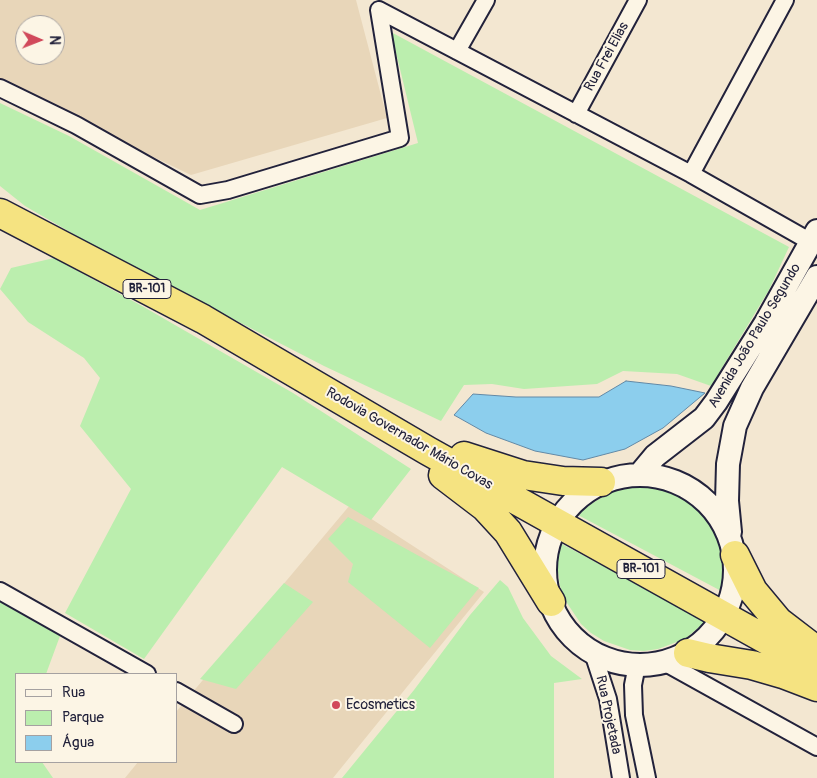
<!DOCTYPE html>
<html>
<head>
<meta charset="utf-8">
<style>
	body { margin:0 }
	#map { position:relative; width:817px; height:778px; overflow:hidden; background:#f3e7d1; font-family:Pangolin,sans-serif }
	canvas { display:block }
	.legend { position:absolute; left:15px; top:673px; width:162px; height:90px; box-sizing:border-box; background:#fcf5e5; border:1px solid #a5a1a1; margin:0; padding:6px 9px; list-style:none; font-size:15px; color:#22223b }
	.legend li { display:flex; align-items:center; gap:10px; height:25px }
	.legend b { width:25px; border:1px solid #a5a1a1 }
	.north { position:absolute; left:15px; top:15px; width:50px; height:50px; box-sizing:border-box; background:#fcf5e5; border:1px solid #a5a1a1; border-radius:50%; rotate:91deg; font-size:14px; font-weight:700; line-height:20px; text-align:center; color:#22223b }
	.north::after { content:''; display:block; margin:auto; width:18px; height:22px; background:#d1495b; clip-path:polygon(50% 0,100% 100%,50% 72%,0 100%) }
</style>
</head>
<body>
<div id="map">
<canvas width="817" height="778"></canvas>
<ul class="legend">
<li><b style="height:6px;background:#fcf5e5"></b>Rua</li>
<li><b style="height:14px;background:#bbeeae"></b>Parque</li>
<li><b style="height:14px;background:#8cceed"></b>Água</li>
</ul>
<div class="north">N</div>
</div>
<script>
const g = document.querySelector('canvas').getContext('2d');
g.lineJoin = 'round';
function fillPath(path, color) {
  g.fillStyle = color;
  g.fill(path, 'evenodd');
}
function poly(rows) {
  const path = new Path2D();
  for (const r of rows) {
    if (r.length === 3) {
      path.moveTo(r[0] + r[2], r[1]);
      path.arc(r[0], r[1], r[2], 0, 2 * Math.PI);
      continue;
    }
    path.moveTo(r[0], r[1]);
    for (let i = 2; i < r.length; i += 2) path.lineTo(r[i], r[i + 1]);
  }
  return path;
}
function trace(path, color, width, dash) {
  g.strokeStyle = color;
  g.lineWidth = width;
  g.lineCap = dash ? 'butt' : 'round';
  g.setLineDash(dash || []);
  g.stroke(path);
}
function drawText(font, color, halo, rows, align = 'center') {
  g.font = font + ' Pangolin,sans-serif';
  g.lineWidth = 4;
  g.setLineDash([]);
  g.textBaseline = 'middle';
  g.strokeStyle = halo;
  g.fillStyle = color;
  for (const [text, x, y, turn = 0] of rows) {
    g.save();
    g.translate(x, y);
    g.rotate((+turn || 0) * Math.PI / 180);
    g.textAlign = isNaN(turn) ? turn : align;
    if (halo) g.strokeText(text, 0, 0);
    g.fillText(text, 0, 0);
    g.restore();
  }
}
fillPath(poly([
	[0,0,356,0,387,118,191,175,0,83],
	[25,25,55,25,55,55,25,55],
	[350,505,484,592,333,778,125,778,138,762,176,762,176,712]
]), '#e8d6b9');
fillPath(poly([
	[391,32,789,247,769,290,711,386,677,374,623,371,597,384,524,389,492,384,464,385,441,421,324,366,115,258,25,206,0,186,0,103,69,136,200,210,418,143],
	[54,258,142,306,293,393,411,469,371,520,282,467,144,659,65,613,131,489,80,426,100,378,84,358,28,322,0,289,11,268],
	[640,486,668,490,681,496,693,503,713,524,725,550,727,565,727,579,725,593,578,515,588,506,612,491],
	[348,517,419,556,479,588,430,648,348,582,353,564,328,539],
	[560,543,706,621,685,639,658,649,644,651,630,650,604,641,591,633,581,624,565,600,560,586,558,572,558,557],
	[500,580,508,587,523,618,551,656,582,679,554,683,554,778,342,778,414,690,470,615],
	[284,583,313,602,236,689,200,679],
	[0,602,60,636,46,674,16,674,16,762,42,762,53,778,0,778]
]), '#bbeeae');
const water = poly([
	[626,381,671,386,705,393,663,428,625,449,583,460,535,451,486,433,454,415,473,394,516,397,599,397,626,381]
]);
fillPath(water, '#8cceed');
trace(water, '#6289a6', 1);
const street = poly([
	[457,51,486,0],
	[0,88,76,125,200,195,228,190,400,138,379,10,691,174,811,242],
	[576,114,638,0],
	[691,174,785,0],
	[0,591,147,674],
	[593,653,608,699,621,778],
	[664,662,817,747],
	[637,665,633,685,634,715,647,778],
	[176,691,234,724]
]);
const secondary = poly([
	[640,474,655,456,704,418,716,402,765,324,817,231],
	[640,570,95],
	[730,532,727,501,728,464,735,426,752,388,817,277]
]);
const highway = poly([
	[0,213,203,319,428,451,817,668],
	[464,456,523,475,563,481,601,482],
	[443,475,485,507,508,532,551,602],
	[735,555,753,591,778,621,817,651],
	[688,653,709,658,752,665,783,674,817,687]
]);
trace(street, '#22223b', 20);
trace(secondary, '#22223b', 26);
trace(highway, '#22223b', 31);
trace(street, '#fcf5e5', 16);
trace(secondary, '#fcf5e5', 22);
trace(highway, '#f5e381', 28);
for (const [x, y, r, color] of [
	[336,705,5,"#d1495b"]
]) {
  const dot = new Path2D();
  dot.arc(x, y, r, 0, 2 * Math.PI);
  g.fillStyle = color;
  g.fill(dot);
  trace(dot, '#fcf5e5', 2);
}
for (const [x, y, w] of [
	[147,289,48],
	[641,569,48]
]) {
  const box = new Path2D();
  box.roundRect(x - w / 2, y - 9.5, w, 19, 4);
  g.fillStyle = '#fcf5e5';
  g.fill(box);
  trace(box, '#22223b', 1);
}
drawText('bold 12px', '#22223b', null, [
	["BR-101",147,289],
	["BR-101",641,569]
]);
drawText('14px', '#22223b', '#fcf5e5', [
	["Rua Frei Elias",607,57,-61],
	["Avenida João Paulo Segundo",755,336,-59],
	["Rodovia Governador Mário Covas",409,439,30],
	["Rua Projetada",608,715,78]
]);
drawText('14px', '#22223b', '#fcf5e5', [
	["Ecosmetics",346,705]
], 'left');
</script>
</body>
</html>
